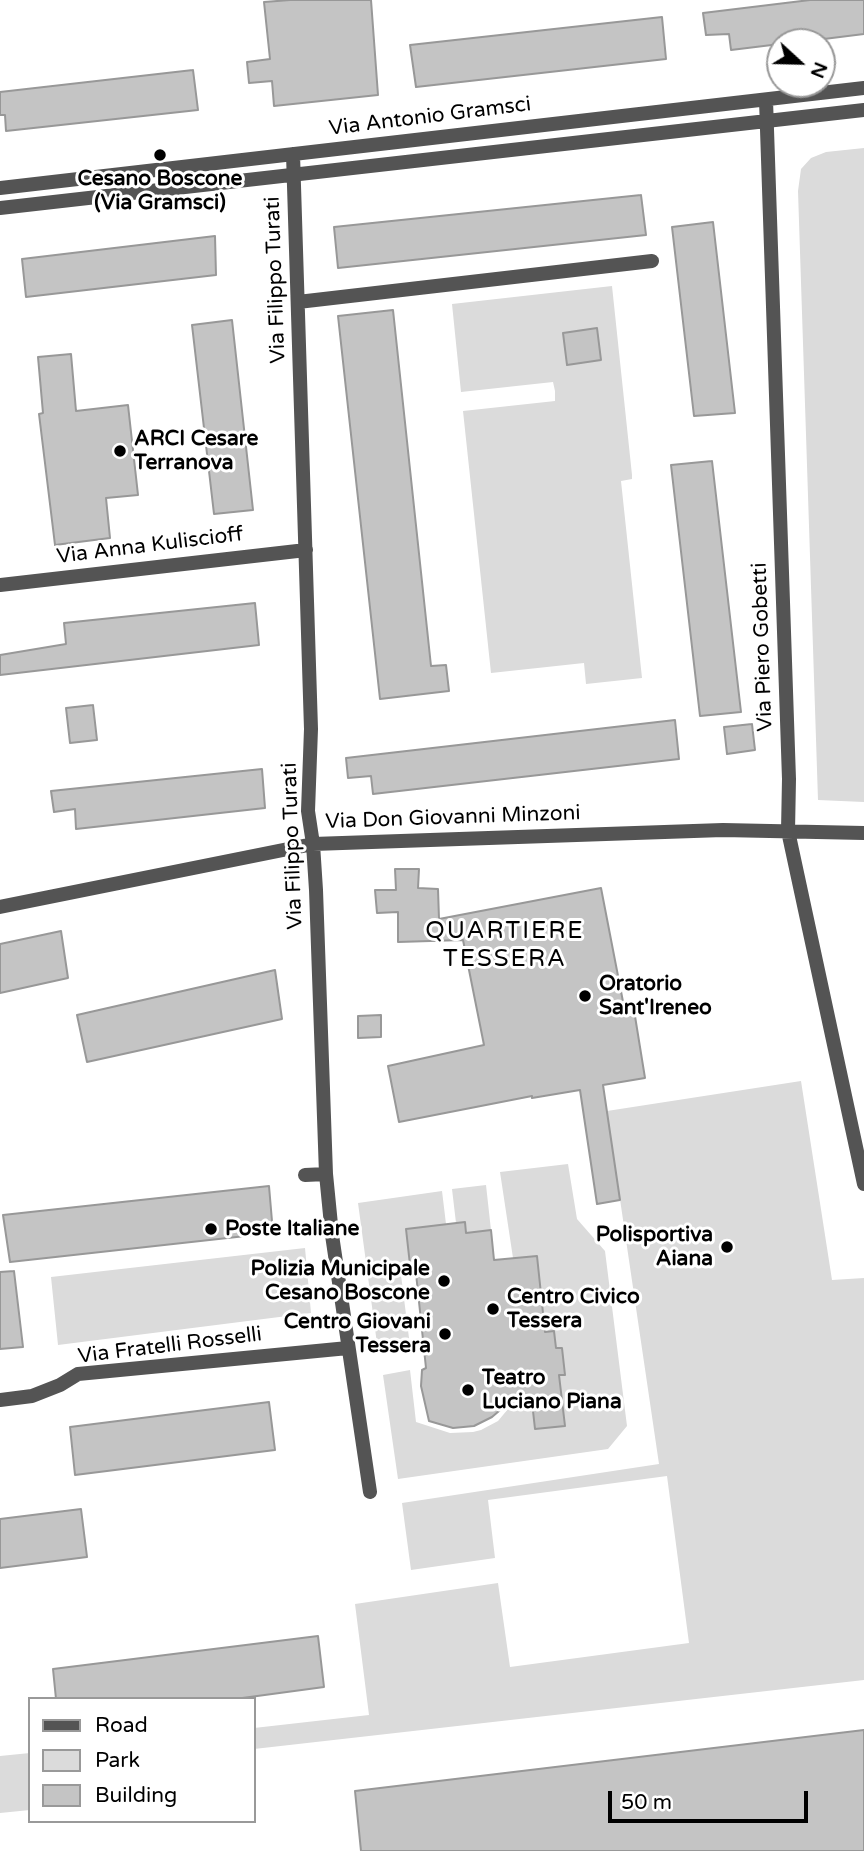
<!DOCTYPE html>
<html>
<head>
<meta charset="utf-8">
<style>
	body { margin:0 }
	#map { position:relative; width:864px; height:1851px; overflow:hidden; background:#fff; font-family:"Varela Round",sans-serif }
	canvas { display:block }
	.legend { position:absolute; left:28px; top:1697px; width:228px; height:126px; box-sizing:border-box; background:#fff; border:2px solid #999; margin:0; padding:9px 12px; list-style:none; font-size:21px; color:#000 }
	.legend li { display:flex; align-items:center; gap:14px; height:35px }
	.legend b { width:35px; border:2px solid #999 }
	.north { position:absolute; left:766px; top:28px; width:70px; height:70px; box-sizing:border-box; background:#fff; border:2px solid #999; border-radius:50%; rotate:112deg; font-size:19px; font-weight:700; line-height:28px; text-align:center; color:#000 }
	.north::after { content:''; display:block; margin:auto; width:24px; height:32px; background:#000; clip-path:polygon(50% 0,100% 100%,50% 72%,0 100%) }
	.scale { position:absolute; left:608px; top:1791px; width:200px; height:32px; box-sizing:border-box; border:4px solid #000; border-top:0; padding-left:9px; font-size:21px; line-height:24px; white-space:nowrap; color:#000; -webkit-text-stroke:5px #fff; paint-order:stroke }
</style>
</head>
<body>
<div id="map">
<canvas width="864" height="1851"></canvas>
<ul class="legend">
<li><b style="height:9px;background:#545454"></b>Road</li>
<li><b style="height:19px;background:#dbdbdb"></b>Park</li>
<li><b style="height:19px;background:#c4c4c4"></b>Building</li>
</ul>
<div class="north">N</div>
<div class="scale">50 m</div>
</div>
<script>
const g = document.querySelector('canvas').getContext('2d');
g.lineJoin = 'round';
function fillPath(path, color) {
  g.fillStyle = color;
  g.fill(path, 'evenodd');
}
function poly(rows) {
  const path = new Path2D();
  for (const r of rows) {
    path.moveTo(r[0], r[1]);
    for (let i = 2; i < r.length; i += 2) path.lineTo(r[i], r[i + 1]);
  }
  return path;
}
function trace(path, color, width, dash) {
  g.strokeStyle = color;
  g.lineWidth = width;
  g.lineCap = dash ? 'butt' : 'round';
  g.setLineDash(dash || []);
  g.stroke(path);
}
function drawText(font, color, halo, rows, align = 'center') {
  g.font = font + ' "Varela Round",sans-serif';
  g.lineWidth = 6;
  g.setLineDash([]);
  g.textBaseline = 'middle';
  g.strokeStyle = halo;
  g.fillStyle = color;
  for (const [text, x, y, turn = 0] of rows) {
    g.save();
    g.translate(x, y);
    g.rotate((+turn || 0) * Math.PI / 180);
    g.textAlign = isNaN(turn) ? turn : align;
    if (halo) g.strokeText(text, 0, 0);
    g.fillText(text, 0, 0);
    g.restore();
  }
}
fillPath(poly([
	[864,148,864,802,818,800,798,191,801,169,811,158,826,152],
	[612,286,632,475,632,479,621,481,642,678,586,684,584,663,491,673,463,411,555,401,555,391,553,382,461,392,452,304],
	[801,1081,832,1280,864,1278,864,1680,254,1749,254,1728,369,1715,355,1604,498,1583,510,1667,689,1643,667,1476,488,1500,495,1558,411,1570,402,1503,659,1464,607,1111],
	[568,1164,577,1219,605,1251,627,1426,608,1449,398,1479,383,1375,410,1370,416,1422,450,1433,473,1432,481,1430,498,1421,508,1409,524,1407,525,1403,532,1401,535,1429,565,1426,559,1375,565,1374,562,1348,556,1348,554,1332,545,1332,513,1258,500,1172],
	[486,1185,491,1230,466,1233,465,1222,456,1223,452,1189],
	[442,1191,446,1224,406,1229,410,1265,400,1267,410,1346,378,1351,358,1203],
	[305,1248,311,1313,58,1345,51,1277],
	[30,1753,30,1810,0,1813,0,1756]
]), '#dbdbdb');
const building = poly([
	[290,0,371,0,378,95,274,106,272,81,249,83,247,62,270,59,264,2,290,0],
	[810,0,864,0,864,34,800,42,780,42,780,44,731,50,729,34,706,35,703,13,810,0],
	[662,17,666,59,416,87,410,45,662,17],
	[193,70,198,110,6,131,5,115,0,115,0,92,193,70],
	[641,195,646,235,338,268,334,227,641,195],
	[713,222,735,413,694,416,672,227,713,222],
	[215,236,216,275,26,297,22,259,215,236],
	[393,310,431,666,446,665,449,691,380,699,338,316,393,310],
	[232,320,253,510,214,514,192,325,232,320],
	[597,328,601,360,567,365,563,333,597,328],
	[71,354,76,411,128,405,138,495,106,498,110,538,55,545,39,414,43,413,38,357,71,354],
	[712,461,741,712,700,716,671,465,712,461],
	[255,603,259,645,0,675,0,655,66,644,64,623,255,603],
	[93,705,97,740,70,743,66,708,93,705],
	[675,720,679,759,373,794,371,776,348,778,346,758,675,720],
	[752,724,755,750,727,754,724,727,752,724],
	[262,769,265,808,76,829,75,809,54,812,51,791,262,769],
	[395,869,419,869,418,888,438,889,439,919,601,888,625,1012,634,1010,645,1078,603,1085,620,1200,597,1204,580,1090,532,1098,532,1096,399,1122,388,1066,484,1045,463,940,398,942,398,912,377,913,375,890,396,890,395,869],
	[61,931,68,978,0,993,0,944,61,931],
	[275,970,282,1019,87,1062,77,1015,275,970],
	[381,1015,381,1037,358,1038,358,1016,381,1015],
	[269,1186,273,1233,10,1262,3,1215,269,1186],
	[465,1222,466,1233,491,1230,494,1260,537,1256,545,1332,554,1331,556,1348,562,1348,565,1375,559,1375,565,1426,535,1429,532,1402,506,1405,492,1417,474,1426,453,1428,429,1421,421,1386,422,1370,426,1368,415,1264,410,1265,406,1229,465,1222],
	[14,1271,23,1347,0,1349,0,1272,14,1271],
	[269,1402,275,1450,75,1475,70,1427,269,1402],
	[81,1509,87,1557,0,1568,0,1519,81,1509],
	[318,1636,324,1687,235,1699,56,1699,53,1669,318,1636],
	[864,1730,864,1851,361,1851,355,1791,864,1730]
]);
fillPath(building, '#c4c4c4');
trace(building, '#989898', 2);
trace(poly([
	[766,100,789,779,788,831,864,1184],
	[293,154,311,729,308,811,313,844,316,890,326,1174,332,1235,370,1492],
	[0,188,864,88],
	[0,208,864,110],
	[298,302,652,261],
	[0,585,306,550],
	[0,907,313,844,723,830,864,833],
	[305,1175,326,1174],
	[0,1400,32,1396,60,1385,78,1374,348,1348]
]), '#545454', 14);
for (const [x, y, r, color] of [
	[160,155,7,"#000"],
	[120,451,7,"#000"],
	[585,996,7,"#000"],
	[211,1229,7,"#000"],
	[727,1247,7,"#000"],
	[444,1281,7,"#000"],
	[493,1309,7,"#000"],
	[445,1334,7,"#000"],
	[468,1390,7,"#000"]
]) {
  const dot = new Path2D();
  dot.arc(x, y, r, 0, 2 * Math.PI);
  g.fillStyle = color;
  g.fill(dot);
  trace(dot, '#fff', 2.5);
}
drawText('21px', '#000', '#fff', [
	["Via Antonio Gramsci",430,117,-7],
	["Via Filippo Turati",276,280,-92],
	["Via Anna Kuliscioff",150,546,-7],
	["Via Piero Gobetti",763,647,-92],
	["Via Don Giovanni Minzoni",453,818,-2],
	["Via Filippo Turati",293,846,-92],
	["Via Fratelli Rosselli",170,1346,-7]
]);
drawText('bold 21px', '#000', '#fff', [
	["Cesano Boscone",160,179,"center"],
	["(Via Gramsci)",160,203,"center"],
	["ARCI Cesare",134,439],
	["Terranova",134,463],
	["Oratorio",599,984],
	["Sant'Ireneo",599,1008],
	["Poste Italiane",225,1229],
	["Polisportiva",713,1235,"right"],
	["Aiana",713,1259,"right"],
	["Polizia Municipale",430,1269,"right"],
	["Cesano Boscone",430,1293,"right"],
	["Centro Civico",507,1297],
	["Tessera",507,1321],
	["Centro Giovani",431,1322,"right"],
	["Tessera",431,1346,"right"],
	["Teatro",482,1378],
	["Luciano Piana",482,1402]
], 'left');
g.letterSpacing = '2px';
drawText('24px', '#000', '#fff', [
	["QUARTIERE",505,932],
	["TESSERA",505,960]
]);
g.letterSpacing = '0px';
</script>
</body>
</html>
